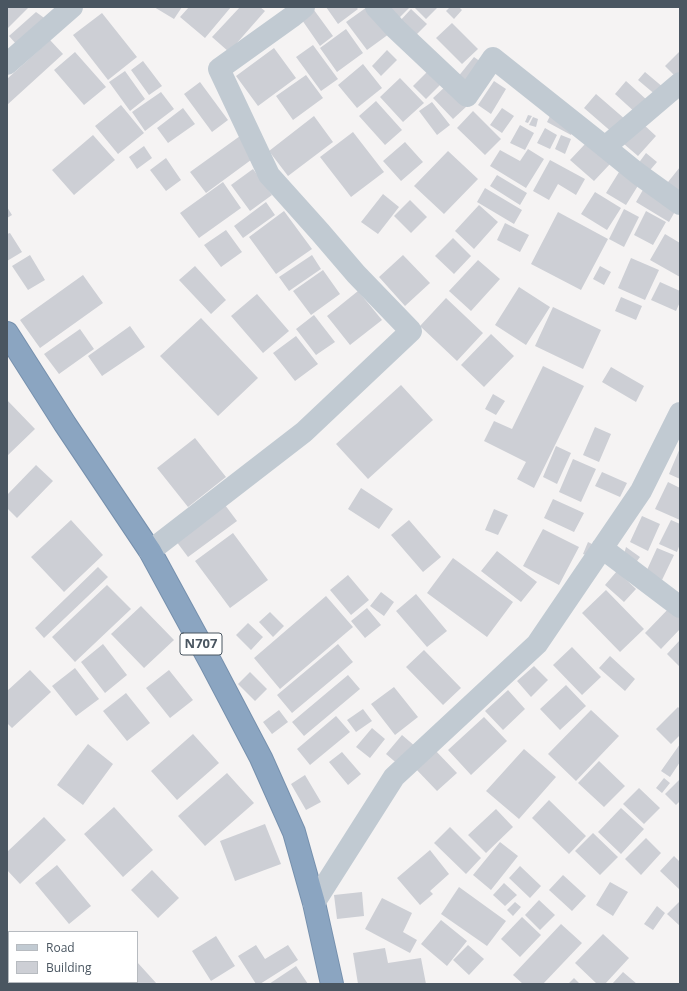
<!DOCTYPE html>
<html>
<head>
<meta charset="utf-8">
<style>
	body { margin:0 }
	#map { position:relative; width:687px; height:991px; overflow:hidden; background:#f5f3f3; font-family:"Open Sans",sans-serif }
	canvas { display:block }
	.frame { position:absolute; inset:0; border:8px solid #4a5661; pointer-events:none }
	.legend { position:absolute; left:8px; top:931px; width:130px; height:52px; box-sizing:border-box; background:#fff; border:1px solid #b7bbc0; margin:0; padding:5px 7px; list-style:none; font-size:12px; color:#4a5661 }
	.legend li { display:flex; align-items:center; gap:8px; height:20px }
	.legend b { width:20px; border:1px solid #b7bbc0 }
</style>
</head>
<body>
<div id="map">
<canvas width="687" height="991"></canvas>
<div class="frame"></div>
<ul class="legend">
<li><b style="height:5px;background:#c1cad2"></b>Road</li>
<li><b style="height:11px;background:#cdcfd5"></b>Building</li>
</ul>
</div>
<script>
const g = document.querySelector('canvas').getContext('2d');
g.lineJoin = 'round';
function fillPath(path, color) {
  g.fillStyle = color;
  g.fill(path, 'evenodd');
}
function poly(rows) {
  const path = new Path2D();
  for (const r of rows) {
    path.moveTo(r[0], r[1]);
    for (let i = 2; i < r.length; i += 2) path.lineTo(r[i], r[i + 1]);
  }
  return path;
}
function trace(path, color, width, dash) {
  g.strokeStyle = color;
  g.lineWidth = width;
  g.lineCap = dash ? 'butt' : 'round';
  g.setLineDash(dash || []);
  g.stroke(path);
}
function drawText(font, color, halo, rows, align = 'center') {
  g.font = font + ' "Open Sans",sans-serif';
  g.lineWidth = 3;
  g.setLineDash([]);
  g.textBaseline = 'middle';
  g.strokeStyle = halo;
  g.fillStyle = color;
  for (const [text, x, y, turn = 0] of rows) {
    g.save();
    g.translate(x, y);
    g.rotate((+turn || 0) * Math.PI / 180);
    g.textAlign = isNaN(turn) ? turn : align;
    if (halo) g.strokeText(text, 0, 0);
    g.fillText(text, 0, 0);
    g.restore();
  }
}
fillPath(poly([
	[7,7,29,7,7,29],
	[154,7,182,7,174,19],
	[189,7,231,7,205,38,180,17],
	[240,7,260,7,265,11,229,52,212,37],
	[326,7,356,7,358,9,338,24],
	[367,7,389,34,367,50,346,22],
	[381,7,410,7,396,21],
	[414,7,436,7,437,8,426,19],
	[450,7,459,7,462,10,454,19,446,11],
	[411,9,427,24,414,37,398,23],
	[314,10,333,36,320,46,302,20],
	[36,12,47,20,17,45,9,36],
	[102,13,137,57,108,80,73,35],
	[452,23,478,49,462,64,436,38],
	[346,29,363,53,337,72,320,48],
	[50,40,63,54,7,105,7,79],
	[313,45,338,79,321,91,296,57],
	[274,48,296,78,258,106,236,76],
	[387,50,397,60,381,76,372,66],
	[680,51,680,77,678,79,665,66],
	[75,52,106,87,84,105,54,70],
	[474,57,485,65,467,86,457,78],
	[143,61,162,86,149,95,131,70],
	[363,64,382,88,357,108,338,85],
	[431,68,444,81,426,99,413,86],
	[125,71,145,99,130,111,109,82],
	[645,72,664,88,657,96,638,80],
	[306,75,323,98,293,120,276,96],
	[400,78,424,103,403,122,380,97],
	[494,81,506,89,491,114,478,105],
	[626,81,648,101,637,114,615,94],
	[200,82,228,120,212,132,184,94],
	[447,85,467,106,453,119,433,98],
	[161,92,174,109,145,131,132,112],
	[596,94,626,120,614,134,584,108],
	[376,101,402,130,385,145,359,116],
	[432,102,450,125,437,135,419,111],
	[121,105,144,133,118,154,95,126],
	[183,108,195,124,168,143,157,128],
	[502,108,514,116,502,133,490,125],
	[473,111,501,139,485,155,457,128],
	[552,112,576,124,571,135,547,122],
	[528,115,532,116,528,123,525,122],
	[314,116,333,142,288,176,269,151],
	[533,117,538,119,536,127,529,125],
	[643,124,656,136,638,156,624,144],
	[520,125,534,133,525,150,510,143],
	[545,128,557,135,550,149,537,143],
	[353,132,384,172,351,197,320,157],
	[93,135,115,160,74,195,52,170],
	[561,135,571,139,565,154,555,149],
	[240,136,255,157,206,193,190,172],
	[405,142,423,162,401,181,383,161],
	[586,143,610,164,594,181,570,160],
	[144,146,152,158,137,169,129,157],
	[528,149,544,159,526,188,490,166,500,150,520,161],
	[448,151,478,179,444,214,414,186],
	[646,153,657,162,645,176,635,168],
	[166,158,181,180,166,191,150,170],
	[550,160,585,179,576,195,558,184,549,200,533,191],
	[680,167,680,200,664,187],
	[253,169,272,195,250,211,231,185],
	[619,172,639,184,626,205,606,193],
	[497,175,527,193,520,205,490,186],
	[223,182,241,208,199,238,180,213],
	[485,188,522,210,514,224,477,202],
	[644,188,677,208,669,222,636,202],
	[595,192,621,208,607,230,581,214],
	[383,194,399,207,378,234,361,222],
	[410,200,427,217,411,233,394,216],
	[266,202,275,215,243,238,234,226],
	[479,205,498,222,474,249,455,231],
	[7,207,12,215,7,218],
	[624,209,639,217,624,247,609,239],
	[284,211,312,249,276,274,249,237],
	[646,211,666,222,653,245,634,235],
	[558,212,608,239,581,290,531,264],
	[505,223,529,235,520,252,497,240],
	[226,230,242,252,221,267,204,245],
	[10,233,22,252,7,261,7,234],
	[665,234,680,243,680,277,650,260],
	[453,238,471,256,454,274,435,256],
	[30,255,45,280,28,290,12,266],
	[312,255,321,269,289,291,279,277],
	[403,255,430,283,405,306,379,277],
	[631,258,659,270,645,300,618,288],
	[478,260,500,279,471,311,449,291],
	[195,266,226,300,211,314,179,280],
	[600,266,611,272,604,285,593,279],
	[323,270,340,294,311,315,293,291],
	[83,275,103,303,40,348,20,320],
	[660,282,680,291,680,302,676,311,651,300],
	[519,287,550,307,526,345,495,325],
	[358,291,382,320,350,345,327,316],
	[257,294,289,331,263,353,231,316],
	[621,297,642,306,636,320,615,311],
	[446,298,483,333,457,361,420,326],
	[553,307,601,330,583,369,535,346],
	[314,315,335,342,316,355,296,329],
	[201,318,258,378,218,416,160,356],
	[130,326,145,347,102,376,88,356],
	[80,329,94,349,59,374,44,354],
	[491,334,514,356,484,387,461,365],
	[296,336,318,364,295,381,273,353],
	[543,366,584,386,534,488,517,479,526,462,484,441,494,421,512,429],
	[611,367,644,386,636,402,602,382],
	[401,385,433,420,368,479,336,444],
	[493,394,505,401,496,415,485,409],
	[7,400,35,429,7,456],
	[595,427,611,434,599,462,583,455],
	[195,438,226,477,188,507,157,468],
	[556,446,571,453,557,484,543,477],
	[680,448,680,479,669,474],
	[573,459,596,469,581,502,559,492],
	[36,465,53,481,17,518,7,508,7,495],
	[602,472,627,483,620,497,595,486],
	[668,482,680,488,680,520,655,509],
	[361,488,393,509,379,529,348,509],
	[553,499,584,513,574,532,544,518],
	[222,501,237,521,188,557,173,537],
	[494,509,508,515,498,535,485,530],
	[642,516,660,524,648,551,630,542],
	[71,520,103,555,64,592,31,557],
	[409,520,441,557,423,572,391,535],
	[671,520,680,524,680,544,677,552,659,544],
	[543,529,579,547,559,585,523,566],
	[233,533,268,580,230,608,195,561],
	[588,542,596,546,592,557,583,554],
	[626,547,640,557,634,565,623,558],
	[657,548,674,555,662,580,646,572],
	[497,551,537,582,521,602,481,571],
	[453,558,513,602,487,637,427,593],
	[98,567,108,577,44,638,35,628],
	[617,571,636,589,624,602,605,585],
	[348,575,369,600,351,615,330,590],
	[107,585,131,609,75,662,52,637],
	[606,590,644,629,620,652,582,613],
	[381,592,394,602,384,616,370,606],
	[416,594,447,631,427,647,396,611],
	[326,596,353,627,280,689,254,658],
	[672,605,680,613,680,629,661,649,645,633],
	[141,606,174,640,144,668,111,634],
	[367,608,381,625,365,638,351,621],
	[270,612,284,626,273,637,259,622],
	[248,623,263,637,251,650,236,635],
	[680,640,680,667,667,654],
	[103,644,127,675,105,693,81,662],
	[338,644,353,662,292,713,277,695],
	[572,647,601,677,582,695,553,665],
	[424,650,461,688,443,705,406,667],
	[610,656,635,679,625,691,599,668],
	[534,666,548,680,531,697,517,681],
	[75,668,99,699,76,716,52,686],
	[30,670,51,692,12,728,7,723,7,691],
	[169,670,193,700,170,718,146,688],
	[250,672,267,689,255,701,238,684],
	[348,675,360,689,304,736,292,722],
	[566,685,586,706,560,730,540,709],
	[394,687,418,717,395,735,371,704],
	[508,690,525,709,503,730,485,711],
	[126,693,150,723,127,741,103,711],
	[678,707,680,709,680,735,671,744,656,729],
	[363,709,372,721,356,732,347,720],
	[279,710,288,722,272,734,263,722],
	[591,710,619,736,576,781,548,754],
	[336,716,350,732,310,765,297,749],
	[484,717,507,741,471,775,448,750],
	[372,728,385,739,370,758,356,747],
	[193,734,219,763,177,800,151,771],
	[402,735,416,747,400,766,386,754],
	[88,744,113,764,83,805,57,785],
	[680,744,680,762,670,777,661,771],
	[434,749,457,773,437,791,414,767],
	[524,749,556,777,519,819,486,791],
	[342,752,361,774,348,785,329,762],
	[599,761,625,786,604,807,578,783],
	[227,773,254,803,205,846,178,816],
	[305,775,321,802,306,810,291,784],
	[664,778,670,783,662,793,656,788],
	[680,779,680,801,676,805,665,794],
	[639,788,660,808,644,824,623,804],
	[549,800,586,836,569,854,532,818],
	[114,807,153,850,123,877,84,834],
	[621,808,644,829,621,854,598,832],
	[496,809,513,827,486,853,468,835],
	[44,817,66,840,20,884,7,870,7,852],
	[265,824,281,864,235,881,220,841],
	[450,827,481,858,466,874,434,843],
	[593,833,618,857,600,875,575,851],
	[646,838,661,853,641,875,625,859],
	[500,842,518,856,491,890,473,875],
	[430,850,449,874,430,891,433,894,420,905,397,878],
	[674,856,680,862,680,890,660,871],
	[57,865,91,906,69,924,35,883],
	[520,866,541,886,530,898,509,878],
	[152,870,179,898,158,918,131,890],
	[563,875,586,896,572,911,549,890],
	[610,882,628,892,613,916,596,905],
	[504,883,517,895,505,906,493,895],
	[459,887,506,921,487,946,441,914],
	[362,892,364,916,337,919,334,895],
	[382,898,412,913,403,932,417,940,410,953,365,929],
	[539,900,555,915,540,930,525,915],
	[680,901,680,926,667,914],
	[515,902,521,907,513,916,507,910],
	[657,906,665,913,653,930,644,924],
	[522,917,541,935,520,957,501,939],
	[441,920,467,941,447,966,421,944],
	[561,924,582,943,543,984,523,984,513,975],
	[603,934,629,958,605,984,597,984,575,963],
	[216,936,235,966,211,981,192,951],
	[256,945,265,959,288,945,298,960,260,984,256,984,238,956],
	[468,945,484,959,469,975,453,960],
	[385,948,388,963,421,958,426,984,358,984,353,953],
	[137,962,157,984,102,984,100,982,137,982],
	[296,966,308,984,269,984],
	[623,972,637,984,612,984],
	[574,978,580,984,568,984]
]), '#cdcfd5');
const highway = poly([
	[7,333,65,424,150,551,211,663,261,758,294,832,314,903,332,984]
]);
trace(highway, '#7690ad', 24);
trace(poly([
	[376,7,396,29,467,96,493,58,605,147],
	[7,64,72,7],
	[680,83,605,147,637,173,680,204],
	[602,548,680,607],
	[150,551,304,432,411,331,356,274,320,232,269,175,219,69,293,16,304,7],
	[314,903,394,777,537,644,641,491,680,413]
]), '#c1cad2', 22);
trace(highway, '#8ba5c1', 22);
for (const [x, y, w] of [
	[201,644,42]
]) {
  const box = new Path2D();
  box.roundRect(x - w / 2, y - 11, w, 22, 3);
  g.fillStyle = '#fff';
  g.fill(box);
  trace(box, '#4a5661', 1);
}
drawText('bold 13px', '#4a5661', null, [
	["N707",201,644]
]);
</script>
</body>
</html>
